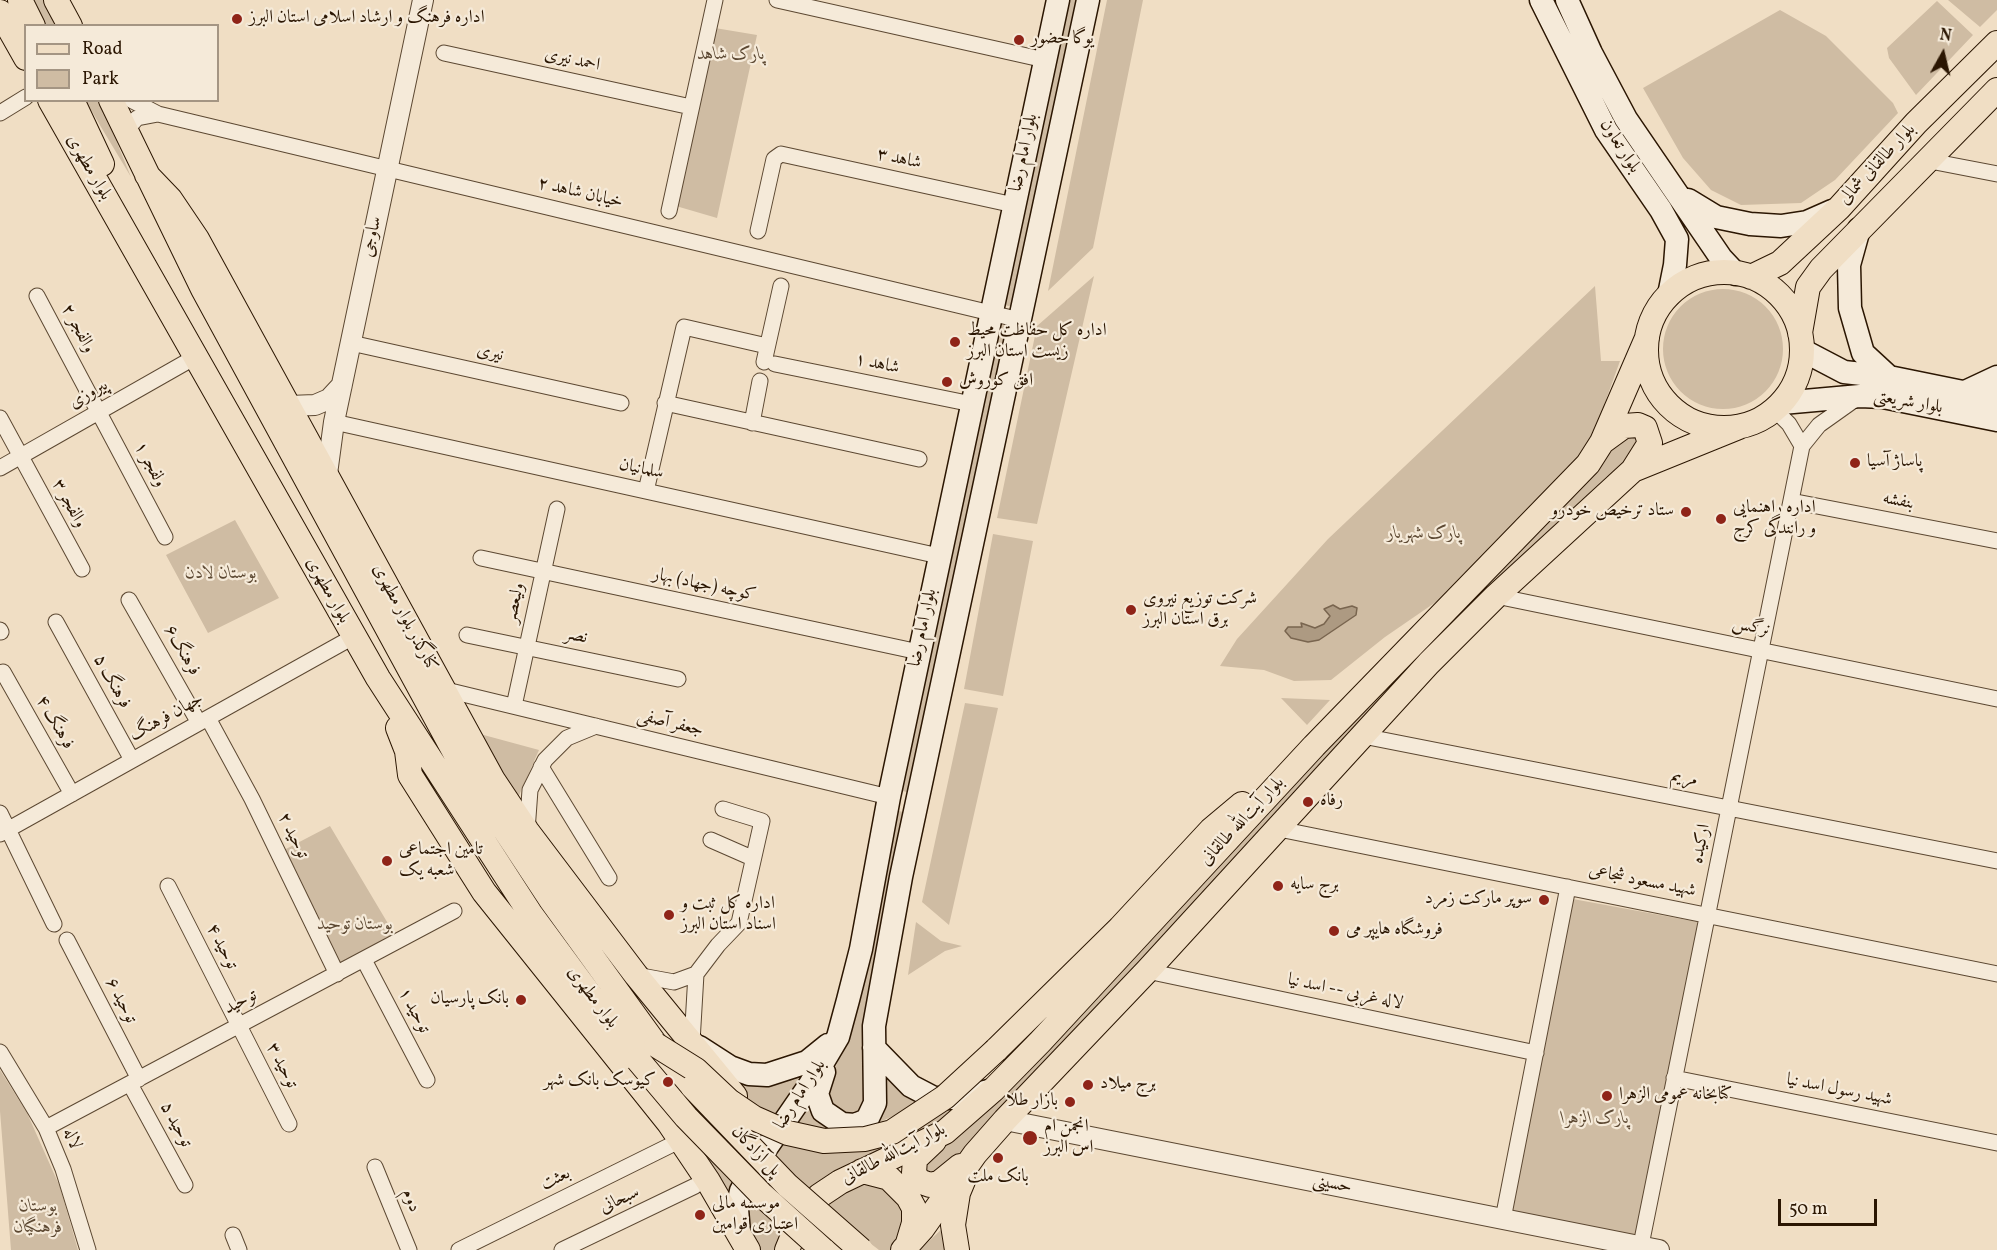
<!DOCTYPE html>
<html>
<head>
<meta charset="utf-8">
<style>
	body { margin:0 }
	#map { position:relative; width:1997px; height:1250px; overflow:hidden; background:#f0dec4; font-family:Vollkorn,serif }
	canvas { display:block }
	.legend { position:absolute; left:24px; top:24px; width:195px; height:78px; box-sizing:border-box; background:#f5ead9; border:2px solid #a49583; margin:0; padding:8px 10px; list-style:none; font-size:18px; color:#2b1602 }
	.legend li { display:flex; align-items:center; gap:12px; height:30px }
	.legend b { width:30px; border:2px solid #a49583 }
	.north { position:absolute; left:1913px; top:24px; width:60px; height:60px; -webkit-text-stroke:4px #f5ead9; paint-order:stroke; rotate:8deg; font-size:16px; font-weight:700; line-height:24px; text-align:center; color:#2b1602 }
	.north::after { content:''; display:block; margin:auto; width:21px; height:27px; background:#2b1602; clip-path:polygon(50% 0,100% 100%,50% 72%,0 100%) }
	.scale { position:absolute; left:1778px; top:1199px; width:99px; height:27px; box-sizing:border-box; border:3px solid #2b1602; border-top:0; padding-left:8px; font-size:18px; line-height:21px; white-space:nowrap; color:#2b1602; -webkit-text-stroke:4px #f5ead9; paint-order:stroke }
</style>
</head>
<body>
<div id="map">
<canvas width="1997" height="1250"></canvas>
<ul class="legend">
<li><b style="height:8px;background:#f0dec4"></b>Road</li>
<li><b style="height:16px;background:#cfbca3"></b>Park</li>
</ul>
<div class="north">N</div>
<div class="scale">50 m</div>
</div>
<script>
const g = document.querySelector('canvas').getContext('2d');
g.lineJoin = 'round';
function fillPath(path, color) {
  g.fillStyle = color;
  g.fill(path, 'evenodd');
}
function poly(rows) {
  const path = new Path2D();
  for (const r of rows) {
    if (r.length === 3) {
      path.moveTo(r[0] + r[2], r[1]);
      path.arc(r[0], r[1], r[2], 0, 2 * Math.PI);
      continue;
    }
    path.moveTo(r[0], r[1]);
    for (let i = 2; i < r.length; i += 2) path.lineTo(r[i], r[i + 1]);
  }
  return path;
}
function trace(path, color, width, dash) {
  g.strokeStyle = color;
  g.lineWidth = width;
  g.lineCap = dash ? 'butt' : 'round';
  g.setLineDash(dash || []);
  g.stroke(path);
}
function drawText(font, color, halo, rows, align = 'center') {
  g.font = font + ' Vollkorn,Amiri,serif';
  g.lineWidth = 4.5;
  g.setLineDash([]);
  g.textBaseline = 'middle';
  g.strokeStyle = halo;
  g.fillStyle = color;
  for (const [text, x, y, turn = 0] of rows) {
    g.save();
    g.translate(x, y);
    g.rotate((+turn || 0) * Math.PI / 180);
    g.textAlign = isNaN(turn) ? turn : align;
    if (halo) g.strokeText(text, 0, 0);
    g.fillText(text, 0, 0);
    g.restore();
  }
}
fillPath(poly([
	[29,0,50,0,66,25,44,25],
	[1067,0,1078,0,1015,307,1003,305],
	[1107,0,1143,0,1093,248,1048,291],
	[1948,0,1997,0,1997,10,1980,27],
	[1937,1,1973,35,1916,95,1889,58,1887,48],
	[1780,10,1826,36,1893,103,1898,113,1835,180,1801,203,1741,205,1711,190,1683,158,1643,88],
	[715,28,757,35,717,218,676,206],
	[86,101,100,101,131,177,101,127],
	[1094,276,1037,524,997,518,1037,326],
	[1595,286,1601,361,1620,361,1586,455,1465,582,1385,637,1331,680,1294,681,1264,670,1220,666,1237,639,1328,539],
	[1723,349,60],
	[998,323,1009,327,911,793,898,790],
	[1617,436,1641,437,1635,457,1606,477,1473,604,942,1174,923,1174,926,1161,1031,1069],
	[235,520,279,598,208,633,166,555],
	[993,534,1033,541,1003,696,964,689],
	[1281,698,1330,700,1307,725],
	[965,703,998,708,949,925,922,902],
	[480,734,539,750,517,800],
	[899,811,907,813,866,1115,836,1117,826,1093,845,1042],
	[330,826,396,937,343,969,284,850],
	[1573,899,1698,922,1637,1241,1510,1216],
	[916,922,941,941,962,946,945,951,908,975],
	[708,1058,728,1073,819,1061,777,1122,761,1112],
	[883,1062,929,1100,873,1125],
	[0,1070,27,1113,60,1187,78,1250,11,1250,0,1111],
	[812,1092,840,1131,792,1122],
	[948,1106,959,1107,936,1126,808,1191,771,1155,781,1137,809,1145],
	[704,1148,737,1183,731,1202,700,1151],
	[863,1179,898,1196,907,1221,893,1250,879,1250,820,1205],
	[746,1194,785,1230,779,1250,759,1250,747,1225],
	[950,1221,949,1250,920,1250]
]), '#cfbca3');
const water = poly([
	[1333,605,1340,609,1352,606,1357,608,1356,615,1319,640,1308,642,1291,638,1285,631,1288,627,1302,627,1301,623,1315,628,1324,624,1330,616,1324,609,1333,605]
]);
fillPath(water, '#ad9a82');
trace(water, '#79654f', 1.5);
const minor = poly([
	[777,0,1045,60],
	[444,53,691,107],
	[131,100,158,114,1020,320],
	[0,113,26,97],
	[130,139,130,126,137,118,158,114],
	[1930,161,1997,174],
	[669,211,715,0],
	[758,231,774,159,781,154,1014,205],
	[37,296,165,537],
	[351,343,621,403],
	[764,362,781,286],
	[775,364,972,404],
	[665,403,919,459],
	[1775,410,1789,424,1802,446],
	[0,418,82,569],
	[334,422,939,556],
	[752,423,760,381],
	[0,468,197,356],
	[646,491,684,327,767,346],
	[1791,501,1997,541],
	[481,558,919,652],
	[1496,596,1997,699],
	[129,600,199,723],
	[56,622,132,760],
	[0,630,1,632],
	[467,635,678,679],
	[3,672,72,794],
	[442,689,889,797],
	[514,706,557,509],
	[208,718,252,799,337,974],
	[1363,736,1997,861],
	[541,767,609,878],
	[0,813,54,924],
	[1279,829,1997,974],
	[527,831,530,790,545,760,567,738,596,726],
	[0,834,353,637],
	[711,840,752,858],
	[168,886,289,1124],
	[67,940,139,1079],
	[364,960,427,1080],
	[1147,971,1536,1053],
	[636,975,674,982,696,974],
	[692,1042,696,974,718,945,739,923,762,821,723,809],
	[0,1052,46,1128,63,1169,88,1250],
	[1674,1078,1997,1143],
	[130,1084,185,1185],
	[46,1128,454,911],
	[375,1167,409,1250],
	[1503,1219,1568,887],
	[233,1235,239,1250],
	[459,1250,671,1145],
	[562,1250,695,1186],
	[1640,1250,1802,446,1819,425,1857,398]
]);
const tertiary = poly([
	[289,406,315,405,329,399,342,385],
	[327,474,334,422,423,0],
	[1005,1120,1659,1250]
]);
const secondary = poly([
	[1541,0,1606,130,1661,210,1677,239,1675,265,1669,295],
	[1567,0,1591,53,1626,119,1721,258,1736,274],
	[1688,200,1716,217,1750,224,1781,226,1807,222,1832,211],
	[1859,229,1849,265,1850,308,1863,353,1889,377],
	[1802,350,1844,372,1889,377,1997,399],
	[1965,392,1997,377],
	[1782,403,1860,396,1883,397,1997,420],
	[699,1047,730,1067,749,1074,767,1075,807,1062,828,1045],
	[874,1048,911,1086,934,1098,960,1098,993,1090],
	[824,1072,817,1094,823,1111,842,1124,855,1125,867,1120,875,1103,874,1026,901,877,1088,0],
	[739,1233,737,1209,741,1191,756,1163,809,1086,838,1037,848,1000,861,949,889,797,1058,0]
]);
const primary = poly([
	[20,0,33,26],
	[56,0,70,26],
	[0,12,26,58],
	[50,100,378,678,530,913,638,1060],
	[72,100,102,164],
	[111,100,203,289,460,762,551,900,656,1045],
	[147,175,170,199,197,239,493,780,527,831,636,975,735,1096,733,1115,723,1127,710,1135,695,1138,669,1123],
	[1724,350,78],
	[1751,277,1780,263,1839,208,1916,123,1997,43],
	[1800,333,1808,287,1821,269,1997,90],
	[1602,442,1624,426,1638,425,1645,428,1650,443,1633,470],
	[398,728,407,751,410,775,484,892,669,1123,708,1181,748,1250],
	[996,1050,1120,928,1211,830,1242,804],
	[934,1141,915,1159,914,1173,919,1181,930,1185,939,1183,960,1166],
	[862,1171,889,1178,908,1197,914,1208,914,1223,908,1243],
	[787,1250,799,1221,819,1196,840,1182,945,1132,993,1090,1040,1042,1314,746,1588,464,1602,442,1647,338],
	[903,1250,922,1229,975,1154,1005,1120,1147,971,1429,663,1496,596,1633,470,1739,427],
	[957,1250,953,1225,958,1193,963,1181]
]);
trace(minor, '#5c4832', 17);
trace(tertiary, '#5c4832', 22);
trace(secondary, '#2b1602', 25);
trace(primary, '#2b1602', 26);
trace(minor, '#f5ead9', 15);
trace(tertiary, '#f5ead9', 20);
trace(secondary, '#f5ead9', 22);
trace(primary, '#f0dec4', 24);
const primaryBridge = poly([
	[656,1045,696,1070,729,1101,754,1118,788,1133,824,1141,865,1139,892,1132,945,1097,996,1050],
	[638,1060,686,1117,762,1195,823,1250],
	[693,1087,787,1185,861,1250]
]);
trace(primaryBridge, '#2b1602', 26, []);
trace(primaryBridge, '#f0dec4', 24);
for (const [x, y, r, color] of [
	[237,19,6,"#8f2418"],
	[1019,40,6,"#8f2418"],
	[955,342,6,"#8f2418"],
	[947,382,6,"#8f2418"],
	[1855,463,6,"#8f2418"],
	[1686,512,6,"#8f2418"],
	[1721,519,6,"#8f2418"],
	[1131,610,6,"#8f2418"],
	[1308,802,6,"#8f2418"],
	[387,861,6,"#8f2418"],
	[1278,886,6,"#8f2418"],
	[1544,900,6,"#8f2418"],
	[669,915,6,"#8f2418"],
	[1334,931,6,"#8f2418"],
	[521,1000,6,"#8f2418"],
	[668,1082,6,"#8f2418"],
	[1088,1085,6,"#8f2418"],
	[1607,1096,6,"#8f2418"],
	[1070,1102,6,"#8f2418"],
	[1030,1138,8,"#8f2418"],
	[998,1158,6,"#8f2418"],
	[700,1215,6,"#8f2418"]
]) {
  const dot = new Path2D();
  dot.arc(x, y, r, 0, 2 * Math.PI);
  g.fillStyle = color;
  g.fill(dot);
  trace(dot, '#f5ead9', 2);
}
drawText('18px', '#2b1602', '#f5ead9', [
	["اداره فرهنگ و ارشاد اسلامی استان البرز",249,19],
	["یوگا حضور",1031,40],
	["اداره کل حفاظت محیط",967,332],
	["زیست استان البرز",967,353],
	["افق کوروش",959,382],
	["پاساژ آسیا",1867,463],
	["اداره راهنمایی",1733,509],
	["و رانندگی کرج",1733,530],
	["ستاد ترخیص خودرو",1674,512,"right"],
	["شرکت توزیع نیروی",1143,600],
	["برق استان البرز",1143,621],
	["رفاه",1320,802],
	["تامین اجتماعی",399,851],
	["شعبه یک",399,872],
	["برج سایه",1290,886],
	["سوپر مارکت زمرد",1532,900,"right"],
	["اداره کل ثبت و",681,905],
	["اسناد استان البرز",681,926],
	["فروشگاه هایپر می",1346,931],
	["بانک پارسیان",509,1000,"right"],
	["کیوسک بانک شهر",656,1082,"right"],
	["برج میلاد",1100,1085],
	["کتابخانه عمومی الزهرا",1619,1096],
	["بازار طلا",1058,1102,"right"],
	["انجمن ام",1044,1128],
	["اس البرز",1044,1149],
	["بانک ملت",998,1178,"center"],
	["موسسه مالی",712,1205],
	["اعتباری قوامین",712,1226]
], 'left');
drawText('italic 18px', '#5c4832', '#f5ead9', [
	["پارک شاهد",731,56],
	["پارک شهریار",1424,535],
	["بوستان لادن",221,575],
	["بوستان توحید",355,926],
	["پارک الزهرا",1595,1120],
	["بوستان",38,1208],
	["فرهنگیان",38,1229]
]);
drawText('18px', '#2b1602', '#f5ead9', [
	["احمد نیری",572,61,12],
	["بلوار تعاون",1619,147,57],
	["بلوار امام رضا",1025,153,-78],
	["شاهد ۳",899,160,12],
	["بلوار طالقانی شمالی",1878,165,-47],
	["بلوار مطهری",88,168,60],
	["خیابان شاهد ۲",580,194,13],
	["ساوجی",373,237,-78],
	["والفجر ۲",77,329,62],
	["نیری",490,354,13],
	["شاهد ۱",877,365,12],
	["پیروزی",89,395,-30],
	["بلوار شریعتی",1908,403,10],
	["ولفجر ۱",149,465,62],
	["سلمانیان",641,470,12],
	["بنفشه",1898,502,11],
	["والفجر ۳",68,504,61],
	["کوچه (جهاد) بهار",704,586,12],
	["بلوار مطهری",327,591,61],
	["ولیعصر",516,603,-78],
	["کنارگذر بلوار مطهری",404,618,62],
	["بلوار امام رضا",924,628,-78],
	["نرگس",1751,628,12],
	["نصر",576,637,12],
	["فرهنگ۶",181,651,60],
	["فرهنگ ۵",111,682,61],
	["جهان فرهنگ",167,718,-29],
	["فرهنگ ۴",54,723,60],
	["جعفر آصفی",670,724,14],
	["مریم",1684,779,11],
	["بلوار آیت‌الله طالقانی",1243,822,-47],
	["توحید ۲",292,836,64],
	["ارکیده",1702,844,-79],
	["شهید مسعود شجاعی",1642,882,11],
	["توحید ۴",221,947,63],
	["لاله غربی -- اسد نیا",1345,993,12],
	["بلوار مطهری",592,998,53],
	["توحید ۶",120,1001,63],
	["توحید",241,1003,-28],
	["توحید ۱",413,1011,62],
	["توحید ۳",281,1066,63],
	["شهید رسول اسد نیا",1839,1091,11],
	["بلوار امام رضا",801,1095,-57],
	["توحید ۵",175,1125,62],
	["لاله",71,1139,67],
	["پل آزادگان",755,1152,46],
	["بلوار آیت‌الله طالقانی",894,1155,-27],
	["بعثت",556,1180,-26],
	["حسینی",1332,1185,11],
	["دوم",410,1201,68],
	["سبحانی",620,1201,-25]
]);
</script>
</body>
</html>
